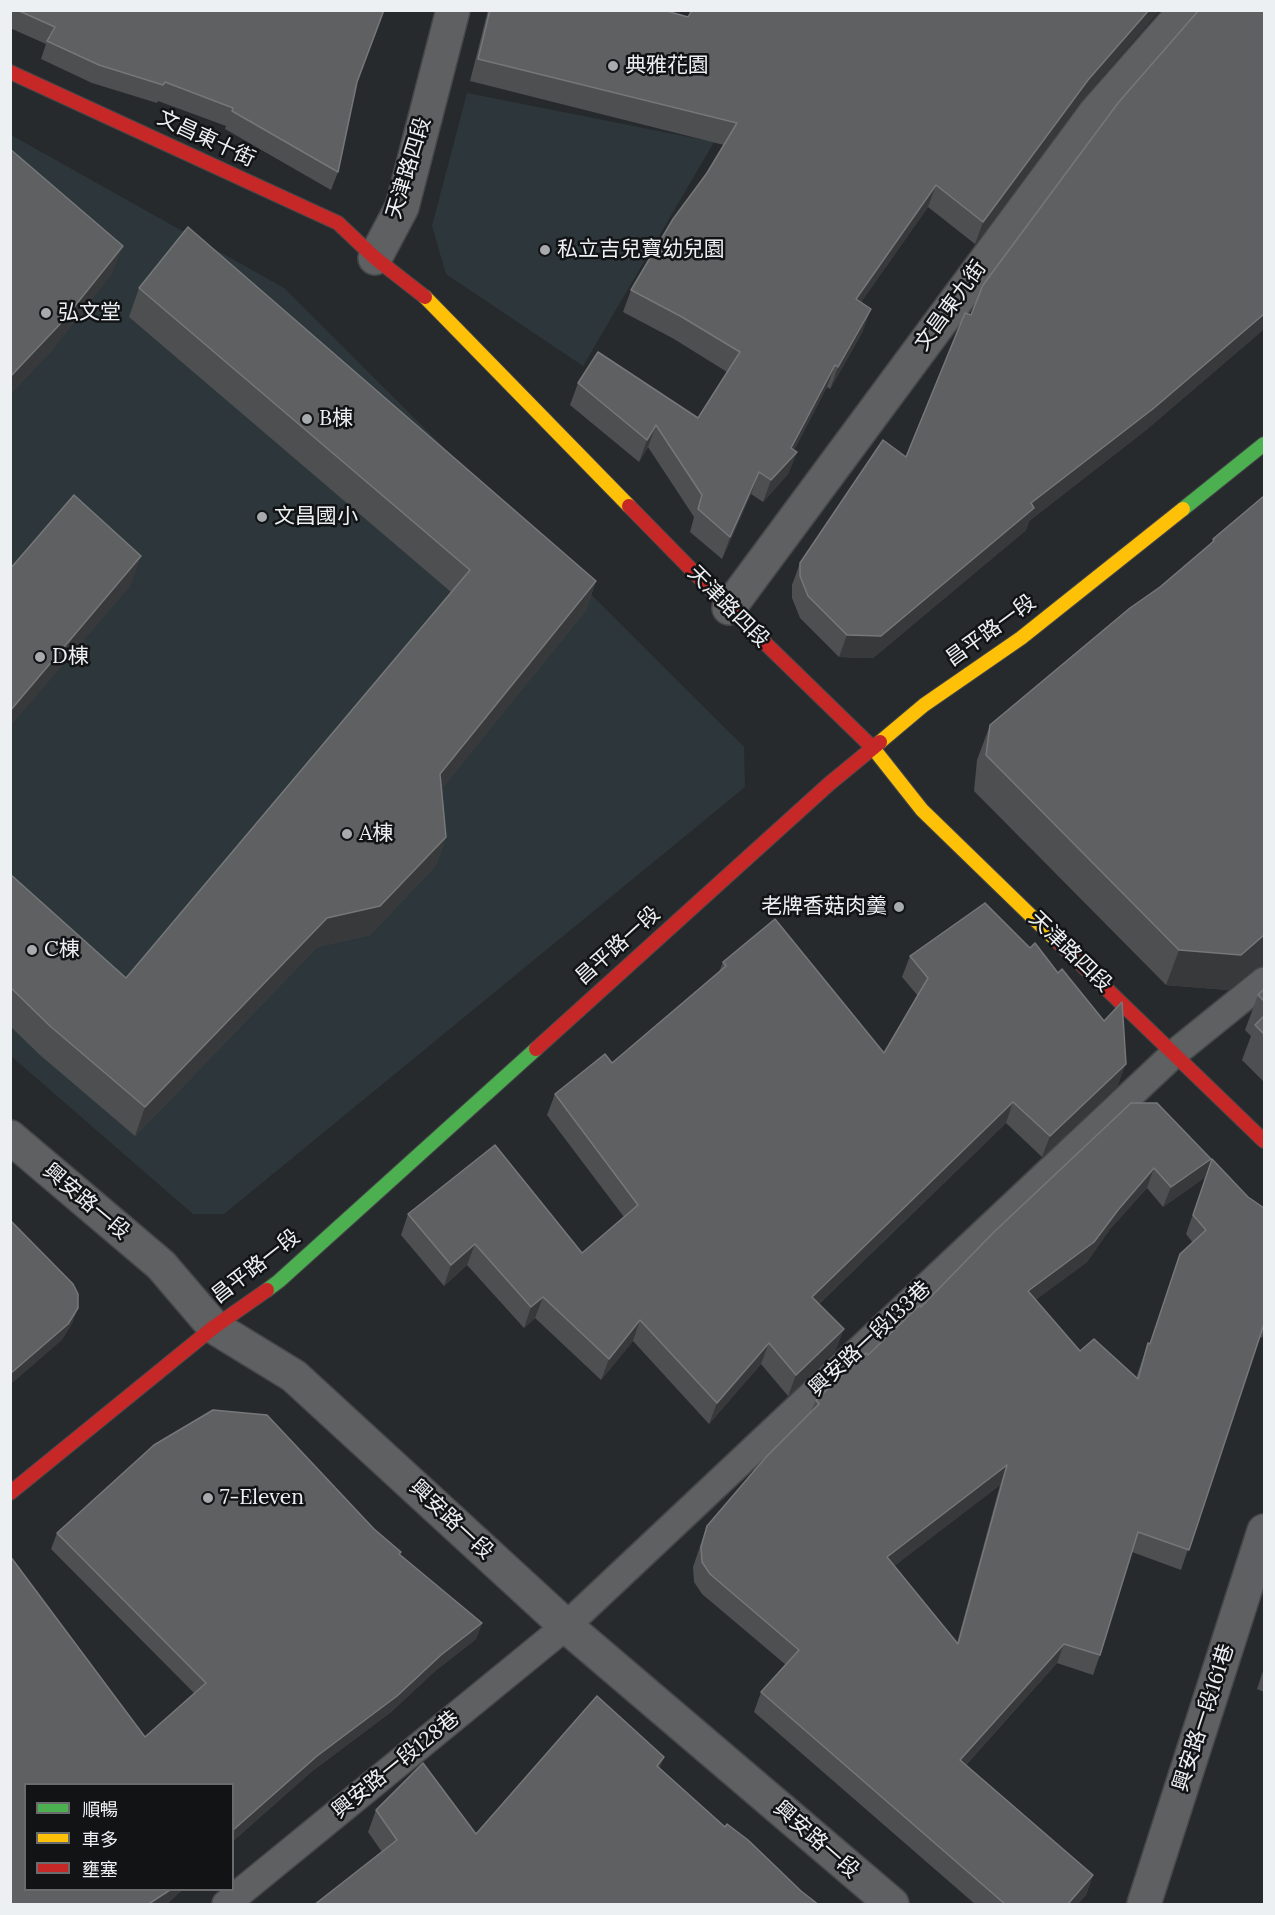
<!DOCTYPE html>
<html>
<head>
<meta charset="utf-8">
<style>
	body { margin:0 }
	#map { position:relative; width:1275px; height:1915px; overflow:hidden; background:#272a2c; font-family:Lora,"Noto Sans TC",serif }
	canvas { display:block }
	.frame { position:absolute; inset:0; border:12px solid #edf0f2; pointer-events:none }
	.legend { position:absolute; left:24px; top:1783px; width:210px; height:108px; box-sizing:border-box; background:#111314; border:2px solid #696b6d; margin:0; padding:8px 10px; list-style:none; font-size:18px; color:#edf0f2 }
	.legend li { display:flex; align-items:center; gap:12px; height:30px }
	.legend b { width:30px; border:2px solid #696b6d }
</style>
</head>
<body>
<div id="map">
<canvas width="1275" height="1915"></canvas>
<div class="frame"></div>
<ul class="legend">
<li><b style="height:8px;background:#4caf50"></b>順暢</li>
<li><b style="height:8px;background:#ffc107"></b>車多</li>
<li><b style="height:8px;background:#c62828"></b>壅塞</li>
</ul>
</div>
<script>
const g = document.querySelector('canvas').getContext('2d');
g.lineJoin = 'round';
function fillPath(path, color) {
  g.fillStyle = color;
  g.fill(path, 'evenodd');
}
function poly(rows) {
  const path = new Path2D();
  for (const r of rows) {
    path.moveTo(r[0], r[1]);
    for (let i = 2; i < r.length; i += 2) path.lineTo(r[i], r[i + 1]);
  }
  return path;
}
function trace(path, color, width, dash) {
  g.strokeStyle = color;
  g.lineWidth = width;
  g.lineCap = dash ? 'butt' : 'round';
  g.setLineDash(dash || []);
  g.stroke(path);
}
function drawText(font, color, halo, rows, align = 'center') {
  g.font = font + ' Lora,"Noto Sans TC",serif';
  g.lineWidth = 5;
  g.setLineDash([]);
  g.textBaseline = 'middle';
  g.strokeStyle = halo;
  g.fillStyle = color;
  for (const [text, x, y, turn = 0] of rows) {
    g.save();
    g.translate(x, y);
    g.rotate((+turn || 0) * Math.PI / 180);
    g.textAlign = isNaN(turn) ? turn : align;
    if (halo) g.strokeText(text, 0, 0);
    g.fillText(text, 0, 0);
    g.restore();
  }
}
fillPath(poly([
	[467,93,714,142,583,366,446,274,432,226],
	[11,135,284,288,744,747,745,787,224,1214,193,1214,11,1056]
]), '#2d373b');
const lane = poly([
	[226,1904,566,1626,1175,1053,1264,981]
]);
const street = poly([
	[375,258,402,207,453,10],
	[729,608,1095,113,1176,21,1181,10],
	[10,1137,161,1265,214,1327,294,1376,566,1626,892,1904],
	[1144,1904,1264,1531]
]);
const fast = poly([
	[1183,509,1264,444],
	[267,1290,279,1281,536,1049]
]);
const slow = poly([
	[425,297,629,506],
	[880,742,924,705,1021,638,1183,509],
	[873,748,922,810,1058,942]
]);
const jam = poly([
	[10,72,338,223,375,258,425,297],
	[629,506,729,608,873,748],
	[1058,942,1264,1141],
	[536,1049,829,784,880,742],
	[10,1493,214,1327,267,1290]
]);
trace(lane, '#454749', 30);
trace(street, '#454749', 36);
trace(fast, '#454749', 16);
trace(slow, '#454749', 16);
trace(jam, '#454749', 16);
trace(lane, '#5e6061', 27);
trace(street, '#5e6061', 33);
trace(fast, '#4caf50', 14);
trace(slow, '#ffc107', 14);
trace(jam, '#c62828', 14);
fillPath(poly([
	[10,10,384,10,357,83,338,172,331,190,225,129,226,126,158,101,157,103,92,83,41,59,46,44,10,28],
	[488,10,663,10,688,17,692,10,1160,10,1080,102,975,244,928,207,861,302,863,331,830,389,827,387,794,450,797,452,788,474,763,502,751,494,722,559,690,532,694,517,648,447,639,462,570,405,578,383,698,418,727,372,674,339,623,312,631,290,724,145,470,81],
	[1264,10,1264,329,1146,430,1029,521,1026,530,873,658,839,657,800,618,792,598,792,585,800,563,906,457,971,315],
	[139,288,596,581,586,610,442,788,446,837,436,865,370,935,317,947,135,1136,40,1055,10,1026,10,874,126,978,451,592,129,317],
	[1264,496,1261,966,1254,969,1228,990,1166,985,974,791,977,760,990,725,1160,587,1211,543,1213,539],
	[910,956,1118,1085,1042,1157,1006,1123,819,1304,836,1350,788,1396,761,1364,709,1424,633,1341,601,1380,535,1318,524,1328,467,1265,444,1286,401,1235,408,1214,582,1253,624,1217,547,1115,555,1094,612,1063,719,972,723,962,884,1053,918,996,902,977],
	[1264,989,1264,1082,1242,1060,1251,1036,1245,1030,1258,995],
	[1131,1103,1211,1159,1204,1178,1163,1207,1147,1188,1110,1229,1087,1262,1035,1300,1080,1351,1136,1378,1148,1343,1150,1344,1180,1254,1193,1243,1186,1234,1212,1159,1248,1197,1264,1208,1264,1330,1262,1338,1260,1337,1181,1570,1132,1552,1100,1655,1093,1675,1057,1663,966,1765,1093,1875,1086,1895,1077,1905,976,1905,754,1712,761,1692,786,1665,702,1594,694,1582,693,1567,707,1526,811,1411,816,1400,921,1307],
	[1000,1485,957,1643,894,1566],
	[374,1529,401,1552,400,1555,482,1623,476,1639,435,1671,391,1712,311,1772,232,1842,232,1785,26,1890,182,1890,166,1905,10,1905,145,1737,194,1693,51,1549,57,1533],
	[1264,1668,1264,1692,1257,1689],
	[660,1769,725,1827,801,1891,382,1852,368,1832,376,1810,476,1834]
]), '#4d4f51');
fillPath(poly([
	[1149,10,1160,10,1080,102,975,244,983,222,1088,80],
	[936,185,928,207,848,321,856,299],
	[123,246,112,274,52,351,10,395,10,377],
	[871,309,863,331,830,389,838,367],
	[1264,314,1264,329,1146,430,1029,521,1026,530,873,658,839,657,847,635,1031,503],
	[835,365,827,387,789,460,797,452,788,474,763,502,771,480,791,448],
	[656,425,648,447,639,462,647,440],
	[759,472,751,494,722,559,730,537],
	[141,556,131,585,10,727,10,711],
	[596,581,586,610,430,803,440,774],
	[446,837,436,865,370,935,317,947,135,1136,145,1107,327,918],
	[1264,935,1264,966,1261,966,1254,969,1228,990,1166,985,1179,950],
	[1126,1064,1118,1085,1042,1157,1050,1136],
	[1013,1102,1006,1123,804,1318,812,1297],
	[1211,1159,1204,1178,1163,1207,1171,1187],
	[1154,1168,1147,1188,1110,1229,1087,1262,1021,1311,1028,1291,1118,1210],
	[475,1244,467,1265,444,1286,451,1265],
	[543,1297,535,1318,524,1328,531,1307],
	[78,1308,72,1324,62,1340,10,1385,10,1374],
	[640,1320,633,1341,601,1380,609,1359],
	[844,1329,836,1350,788,1396,796,1375],
	[769,1343,761,1364,709,1424,717,1403],
	[1007,1465,1000,1485,880,1577,887,1557],
	[482,1623,476,1639,435,1671,391,1712,311,1772,232,1842,232,1831,317,1756,441,1655],
	[1064,1644,1057,1663,953,1779,960,1760],
	[664,1757,656,1779,657,1766],
	[1093,1875,1086,1895,1077,1905,1067,1905],
	[170,1890,182,1890,166,1905,147,1905]
]), '#37393b');
const building = poly([
	[17,10,384,10,357,82,338,172,232,111,233,108,165,82,163,85,99,65,47,41,55,27,17,10],
	[490,10,663,10,688,17,692,10,1149,10,1088,80,983,222,936,185,856,299,871,309,838,367,835,365,791,448,797,452,771,480,759,472,730,537,698,509,702,495,656,425,647,440,578,383,598,352,698,418,740,352,682,317,631,290,673,219,707,173,737,123,478,59,490,10],
	[1199,10,1264,10,1264,314,1154,408,1031,503,1034,508,881,636,847,635,808,596,800,576,800,563,883,440,906,457,965,313,971,315,983,285,1118,103,1199,10],
	[10,149,123,246,62,322,10,377,10,149],
	[188,227,596,581,440,774,446,837,380,906,327,918,145,1107,50,1026,10,987,10,874,126,978,470,570,139,288,188,227],
	[74,495,141,556,10,711,10,569,74,495],
	[1264,496,1264,935,1241,955,1179,950,986,755,990,725,1130,608,1160,587,1214,541,1213,539,1264,496],
	[985,903,1030,948,1035,943,1058,973,1062,969,1104,1021,1122,1002,1126,1064,1050,1136,1013,1102,812,1297,844,1329,796,1375,769,1343,717,1403,640,1320,609,1359,543,1297,531,1307,475,1244,451,1265,408,1214,495,1145,582,1253,638,1205,555,1094,605,1054,612,1063,726,966,723,962,775,919,884,1053,928,978,910,956,985,903],
	[1264,989,1264,1001,1258,995,1264,989],
	[1264,1016,1264,1034,1255,1025,1264,1016],
	[1131,1103,1157,1103,1211,1159,1171,1187,1154,1168,1118,1210,1094,1242,1028,1291,1080,1351,1094,1339,1138,1379,1148,1343,1150,1344,1180,1254,1206,1230,1193,1215,1212,1159,1248,1197,1264,1208,1264,1324,1189,1550,1138,1532,1100,1655,1064,1644,960,1760,1093,1875,1067,1905,1006,1905,761,1692,799,1650,710,1574,702,1562,701,1547,707,1526,766,1457,819,1404,816,1400,866,1353,868,1355,920,1305,921,1307,994,1232,1131,1103],
	[1007,1465,958,1644,887,1557,1007,1465],
	[10,1220,73,1284,78,1294,78,1308,68,1324,10,1374,10,1220],
	[213,1410,267,1415,374,1529,401,1552,399,1554,482,1623,441,1655,397,1696,317,1756,232,1831,232,1785,26,1785,26,1890,170,1890,147,1905,10,1905,10,1556,145,1737,206,1683,57,1533,154,1445,213,1410],
	[597,1696,664,1757,657,1766,725,1827,727,1824,748,1840,801,1891,819,1905,314,1905,397,1840,376,1810,423,1763,476,1834,597,1696]
]);
fillPath(building, '#5e6062');
trace(building, '#757779', 1.5);
for (const [x, y, r, color] of [
	[613,66,6,"#a8abad"],
	[545,250,6,"#a8abad"],
	[46,313,6,"#a8abad"],
	[307,419,6,"#a8abad"],
	[262,517,6,"#a8abad"],
	[40,657,6,"#a8abad"],
	[347,834,6,"#a8abad"],
	[899,907,6,"#a8abad"],
	[32,950,6,"#a8abad"],
	[208,1498,6,"#a8abad"]
]) {
  const dot = new Path2D();
  dot.arc(x, y, r, 0, 2 * Math.PI);
  g.fillStyle = color;
  g.fill(dot);
  trace(dot, '#111314', 2);
}
drawText('21px', '#edf0f2', '#111314', [
	["典雅花園",625,66],
	["私立吉兒寶幼兒園",557,250],
	["弘文堂",58,313],
	["B棟",319,419],
	["文昌國小",274,517],
	["D棟",52,657],
	["A棟",359,834],
	["老牌香菇肉羹",887,907,"right"],
	["C棟",44,950],
	["7-Eleven",220,1498]
], 'left');
drawText('21px', '#edf0f2', '#111314', [
	["文昌東十街",206,139,25],
	["天津路四段",409,168,-73],
	["文昌東九街",951,306,-54],
	["天津路四段",728,607,45],
	["昌平路一段",991,631,-36],
	["昌平路一段",618,946,-42],
	["天津路四段",1070,952,44],
	["興安路一段",86,1202,40],
	["昌平路一段",256,1267,-38],
	["興安路一段133巷",870,1339,-43],
	["興安路一段",451,1520,43],
	["興安路一段161巷",1204,1718,-72],
	["興安路一段128巷",396,1765,-39],
	["興安路一段",816,1840,41]
]);
</script>
</body>
</html>
